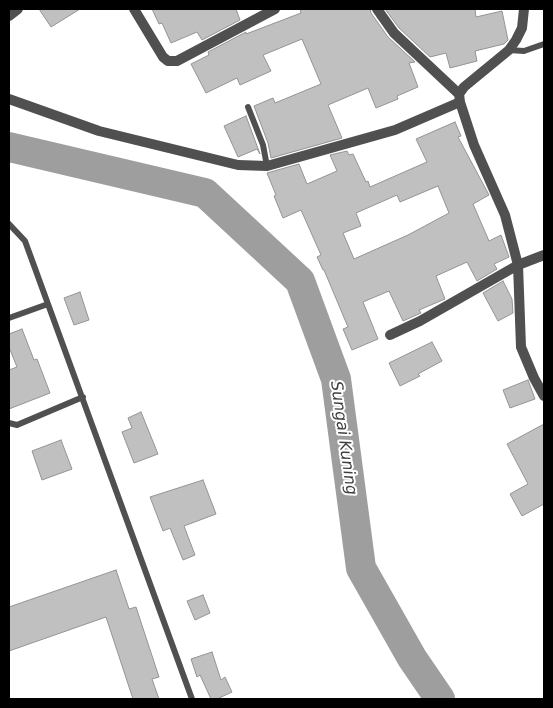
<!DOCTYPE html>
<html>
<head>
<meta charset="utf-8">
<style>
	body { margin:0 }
	#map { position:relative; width:553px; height:708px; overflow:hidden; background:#fff; font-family:"DejaVu Sans",sans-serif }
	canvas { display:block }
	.frame { position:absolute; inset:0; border:10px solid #000; pointer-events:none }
</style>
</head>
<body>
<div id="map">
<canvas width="553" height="708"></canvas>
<div class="frame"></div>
</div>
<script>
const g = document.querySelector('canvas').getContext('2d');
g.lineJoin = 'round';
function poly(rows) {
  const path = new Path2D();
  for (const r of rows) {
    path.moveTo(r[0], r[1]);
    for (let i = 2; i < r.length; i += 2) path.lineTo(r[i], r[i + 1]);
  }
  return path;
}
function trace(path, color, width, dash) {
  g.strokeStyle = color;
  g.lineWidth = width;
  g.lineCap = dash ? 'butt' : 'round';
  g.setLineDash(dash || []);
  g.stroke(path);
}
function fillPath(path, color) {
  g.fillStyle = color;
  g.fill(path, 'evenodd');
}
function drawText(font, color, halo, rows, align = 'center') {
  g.font = font + ' "DejaVu Sans",sans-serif';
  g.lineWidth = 4;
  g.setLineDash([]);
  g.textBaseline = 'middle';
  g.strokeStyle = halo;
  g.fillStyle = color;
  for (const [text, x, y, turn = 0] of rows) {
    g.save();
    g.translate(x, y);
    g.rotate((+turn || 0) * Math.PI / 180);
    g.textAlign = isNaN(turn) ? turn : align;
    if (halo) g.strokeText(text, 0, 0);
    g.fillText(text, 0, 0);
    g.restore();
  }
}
trace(poly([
	[9,147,205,193,300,281,336,379,361,568,412,658,440,699]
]), '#9e9e9e', 30);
const building = poly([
	[39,9,80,9,51,27,39,9],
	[152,9,236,9,240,20,202,40,197,32,171,43,162,23,159,24,152,9],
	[300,9,370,9,371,13,388,37,415,62,409,63,418,87,397,96,398,99,376,108,368,88,328,105,342,138,271,158,268,143,254,106,273,98,275,103,321,84,302,39,263,55,271,71,240,85,237,78,206,93,191,64,209,55,208,52,246,32,246,34,301,13,300,9],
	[385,9,475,9,476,17,502,11,508,40,504,44,475,51,477,61,450,68,446,53,430,57,399,28,385,9],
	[246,116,260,154,257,149,238,157,224,126,246,116],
	[455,122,461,136,458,137,489,195,473,204,489,241,501,235,509,257,494,264,497,269,477,281,467,262,436,276,445,299,419,310,421,313,403,321,389,291,363,302,378,339,352,350,343,329,348,327,324,270,323,270,317,257,321,255,301,210,283,218,274,196,276,195,267,173,299,164,307,184,337,171,330,155,347,151,349,155,353,154,366,182,368,181,370,187,427,162,416,139,455,122],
	[438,186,449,213,408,235,354,259,343,233,361,226,356,213,397,195,400,202,438,186],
	[503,281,512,299,513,313,498,321,483,293,503,281],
	[80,292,89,320,74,325,64,298,80,292],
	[22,329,34,360,37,359,50,393,9,409,9,370,17,367,9,347,9,334,22,329],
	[432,342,442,361,418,374,420,376,400,386,389,363,432,342],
	[528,380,535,399,510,408,503,390,528,380],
	[141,412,158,454,134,463,122,432,132,428,128,418,141,412],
	[544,424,544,504,522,516,510,494,528,484,507,444,544,424],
	[61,440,72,469,42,480,32,451,61,440],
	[203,480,216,514,184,526,195,555,183,560,170,528,163,531,150,497,203,480],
	[116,570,129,609,136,607,159,677,152,679,159,699,133,699,106,617,9,651,9,607,116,570],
	[203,595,210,613,195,620,187,601,203,595],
	[212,652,221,680,225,677,232,692,217,699,211,699,200,675,197,677,191,659,212,652]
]);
fillPath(building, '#c0c0c0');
trace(building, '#949494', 1);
trace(poly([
	[509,50,524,51,544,44],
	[248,107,263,145,267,166],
	[9,224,25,241,192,699],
	[9,318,48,304],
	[9,423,17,425,83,397]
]), '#505050', 6);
trace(poly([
	[134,9,163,57,168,61,177,61,275,9],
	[377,9,394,33,459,94],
	[524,9,522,28,516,40,509,50,464,87,459,94,460,102,474,145,505,215,518,265,544,255],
	[9,16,18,9],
	[9,99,99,131,238,165,267,166,395,130,460,102],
	[390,335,420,321,518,265,521,347,534,378,544,396]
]), '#505050', 10);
drawText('italic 16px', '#3f3f3f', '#fff', [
	["Sungai Kuning",343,438,82]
]);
</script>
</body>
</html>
